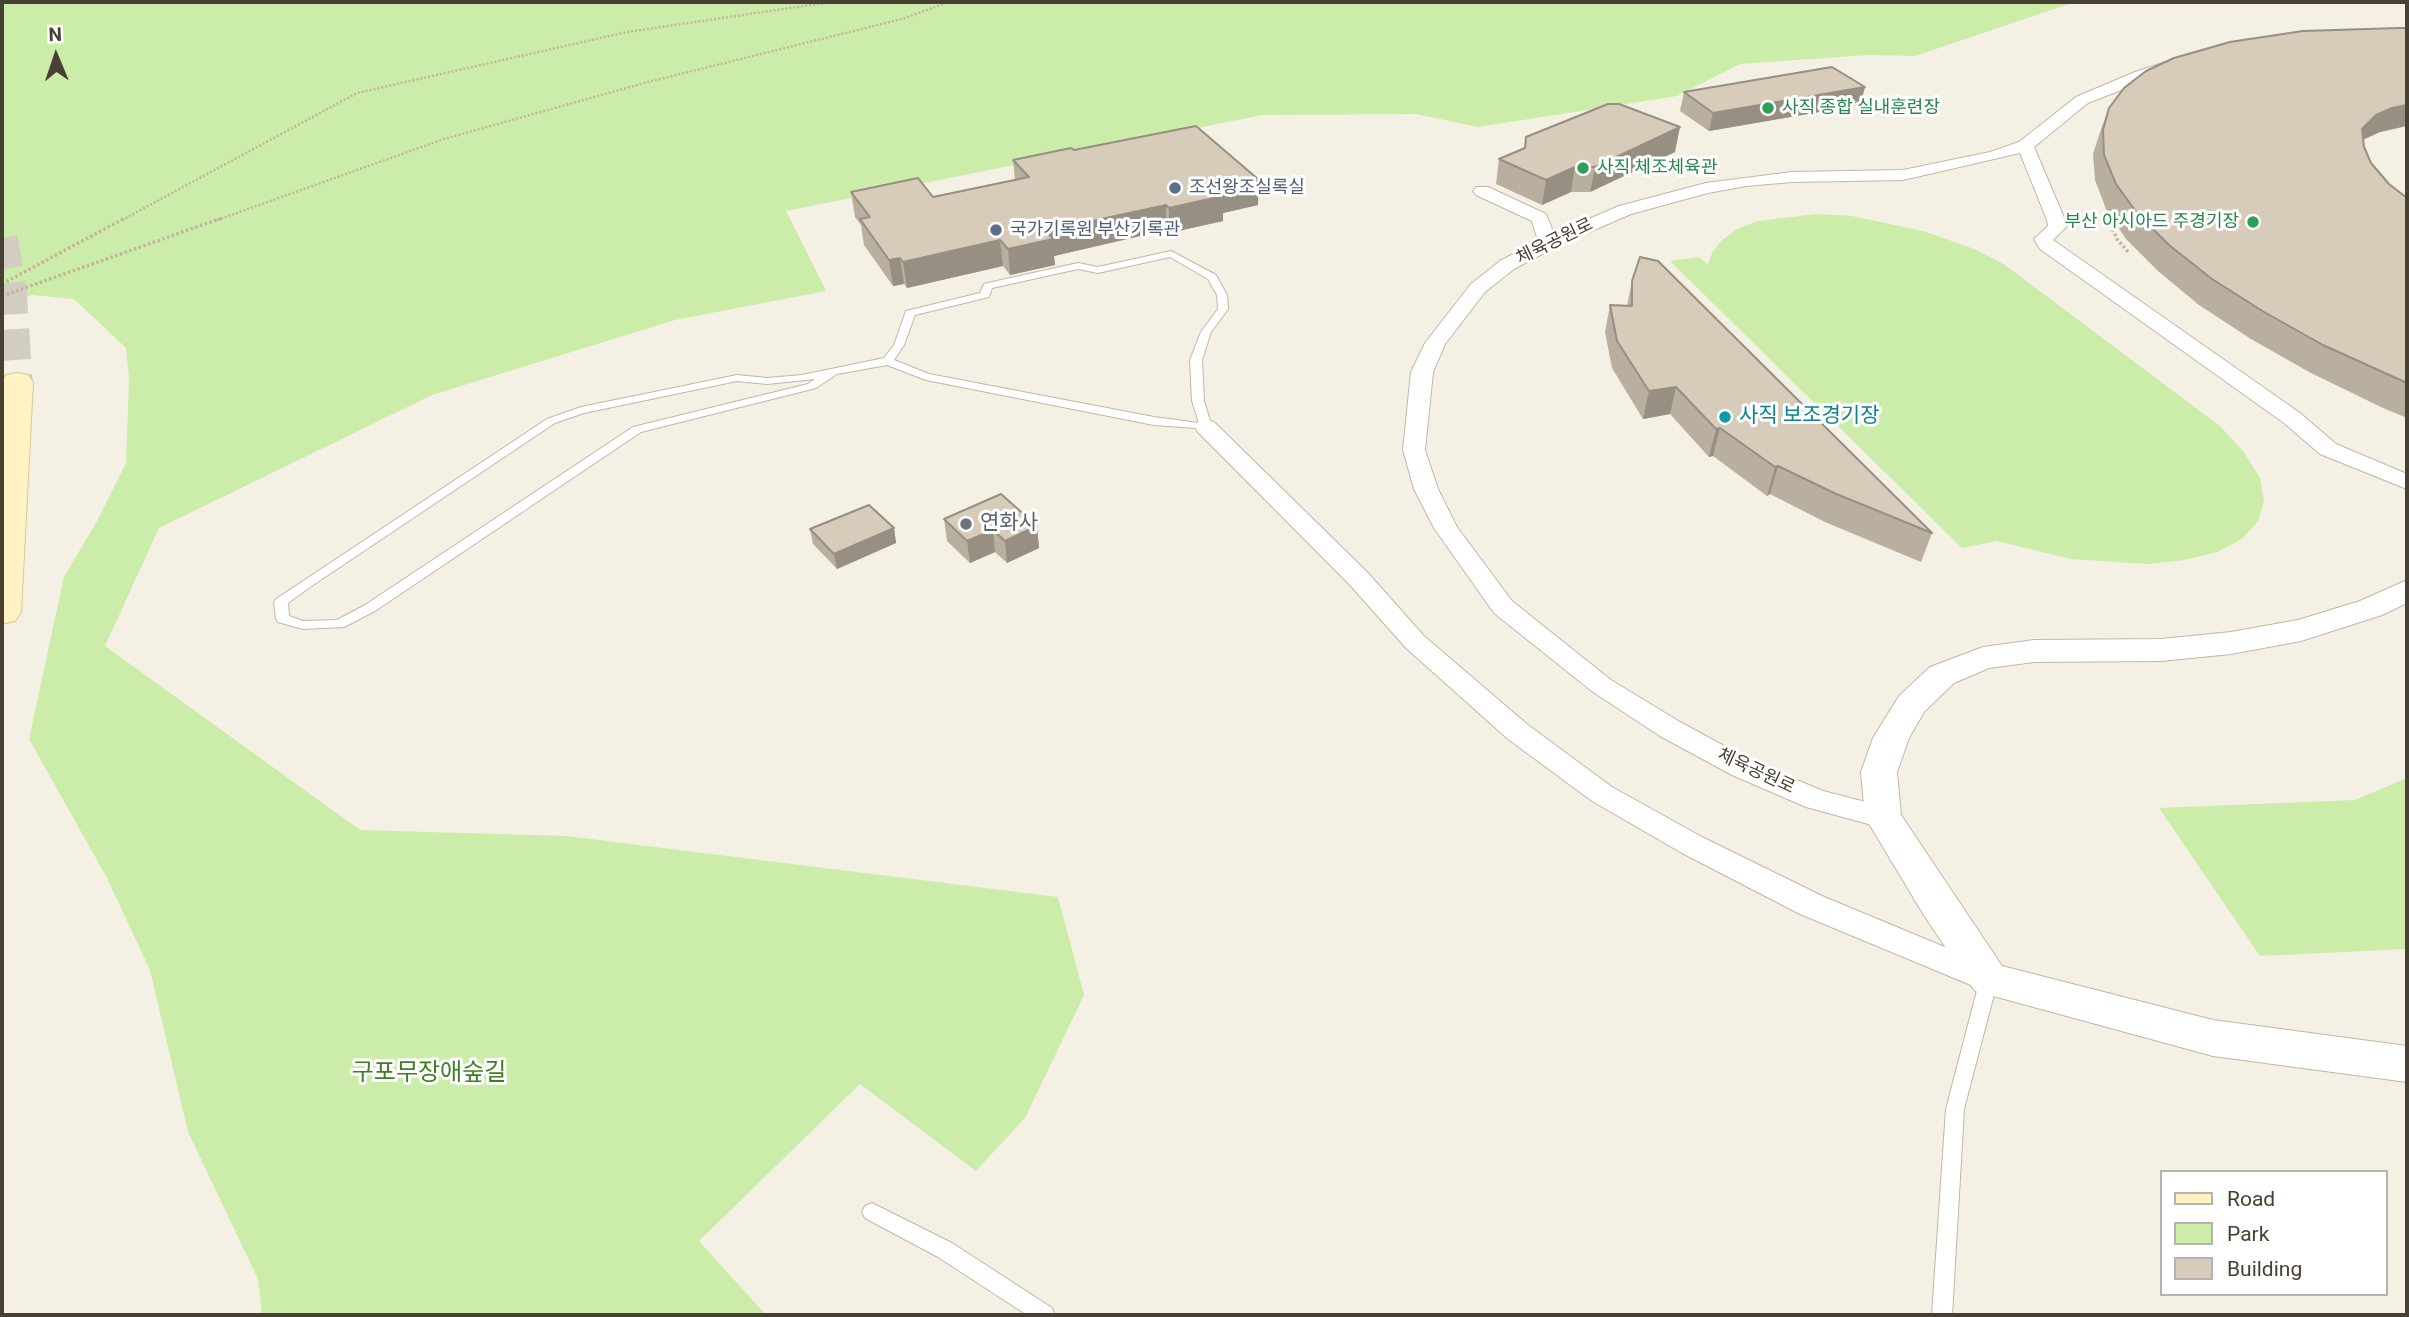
<!DOCTYPE html>
<html>
<head>
<meta charset="utf-8">
<style>
	body { margin:0 }
	#map { position:relative; width:2409px; height:1317px; overflow:hidden; background:#f4f0e4; font-family:Roboto,sans-serif }
	canvas { display:block }
	.frame { position:absolute; inset:0; border:4px solid #474033; pointer-events:none }
	.legend { position:absolute; left:2160px; top:1170px; width:228px; height:126px; box-sizing:border-box; background:#fff; border:2px solid #b5b3ad; margin:0; padding:9px 12px; list-style:none; font-size:21px; color:#474033 }
	.legend li { display:flex; align-items:center; gap:14px; height:35px }
	.legend b { width:35px; border:2px solid #b5b3ad }
	.north { position:absolute; left:21px; top:21px; width:70px; height:70px; -webkit-text-stroke:5px #fff; paint-order:stroke; rotate:358deg; font-size:19px; font-weight:700; line-height:28px; text-align:center; color:#474033 }
	.north::after { content:''; display:block; margin:auto; width:24px; height:32px; background:#474033; clip-path:polygon(50% 0,100% 100%,50% 72%,0 100%) }
</style>
</head>
<body>
<div id="map">
<canvas width="2409" height="1317"></canvas>
<div class="frame"></div>
<ul class="legend">
<li><b style="height:9px;background:#fff3c3"></b>Road</li>
<li><b style="height:19px;background:#cbeda9"></b>Park</li>
<li><b style="height:19px;background:#d7ccb9"></b>Building</li>
</ul>
<div class="north">N</div>
</div>
<script>
const g = document.querySelector('canvas').getContext('2d');
g.lineJoin = 'round';
function fillPath(path, color) {
  g.fillStyle = color;
  g.fill(path, 'evenodd');
}
function poly(rows) {
  const path = new Path2D();
  for (const r of rows) {
    path.moveTo(r[0], r[1]);
    for (let i = 2; i < r.length; i += 2) path.lineTo(r[i], r[i + 1]);
  }
  return path;
}
function trace(path, color, width, dash) {
  g.strokeStyle = color;
  g.lineWidth = width;
  g.lineCap = dash ? 'butt' : 'round';
  g.setLineDash(dash || []);
  g.stroke(path);
}
function drawText(font, color, halo, rows, align = 'center') {
  g.font = font + ' Roboto,"Noto Sans KR",sans-serif';
  g.lineWidth = 6;
  g.setLineDash([]);
  g.textBaseline = 'middle';
  g.strokeStyle = halo;
  g.fillStyle = color;
  for (const [text, x, y, turn = 0] of rows) {
    g.save();
    g.translate(x, y);
    g.rotate((+turn || 0) * Math.PI / 180);
    g.textAlign = isNaN(turn) ? turn : align;
    if (halo) g.strokeText(text, 0, 0);
    g.fillText(text, 0, 0);
    g.restore();
  }
}
fillPath(poly([
	[2,2,2075,2,1915,56,1869,55,1740,64,1677,96,1478,127,1416,114,1262,115,786,211,826,291,675,320,432,395,159,528,105,646,360,830,566,836,1058,897,1084,995,1025,1118,976,1171,860,1084,699,1241,766,1315,262,1315,258,1279,188,1132,150,970,107,878,29,739,64,577,97,521,126,463,129,379,126,348,74,299,32,295,2,305],
	[1817,214,1852,216,1923,231,1977,250,2005,265,2220,426,2243,451,2260,478,2264,501,2258,521,2242,539,2217,552,2184,560,2148,564,2071,559,1997,541,1962,548,1670,261,1699,257,1708,265,1712,253,1721,241,1737,229,1758,221],
	[2407,778,2407,949,2260,956,2159,808,2355,800]
]), '#cbeda9');
trace(poly([
	[2,238,11,288,17,382]
]), '#d1cdc1', 31, [31, 15]);
const service = poly([
	[1171,251,1216,275,1227,295,1228,309,1211,332,1202,360,1204,401,1212,427,1210,429,1154,425,926,380,887,365,837,374,816,388,641,432,375,611,344,627,303,629,278,622,276,619,274,602,276,599,547,419,581,407,737,375,767,378,802,375,884,358,894,345,906,311,980,293,984,284,988,283,1078,263,1098,267,1171,251],
	[1170,257,1208,279,1217,295,1218,309,1201,332,1190,360,1192,401,1199,423,1154,417,929,374,894,360,904,345,915,315,989,297,992,288,1078,269,1098,273,1170,257],
	[815,379,808,384,633,427,365,605,337,620,303,621,289,616,288,603,313,585,555,423,584,413,737,381,767,384,815,379],
	[1989,972,1995,974,1998,979,1964,1109,1952,1315,1932,1315,1946,1109,1980,979,1983,974,1989,972],
	[872,1203,952,1243,1052,1308,1055,1315,1027,1315,938,1257,865,1218,862,1212,865,1206,872,1203]
]);
const minor = poly([
	[2175,59,2183,64,2180,67,2088,103,2034,147,2065,220,2066,227,2053,240,2300,413,2336,444,2407,474,2407,489,2320,454,2284,423,2040,249,2034,239,2048,226,2047,220,2020,153,1903,180,1792,182,1746,186,1708,193,1631,214,1555,247,1514,269,1485,292,1445,344,1433,372,1425,450,1438,489,1457,527,1512,601,1611,680,1680,722,1752,761,1823,791,1893,809,1898,817,1893,825,1883,828,1806,807,1732,775,1660,736,1593,692,1494,613,1434,528,1414,489,1403,450,1411,372,1425,343,1471,284,1500,261,1538,241,1532,221,1476,195,1473,191,1476,187,1488,187,1546,214,1554,234,1619,206,1706,183,1792,172,1903,170,1990,152,2019,142,2076,97,2135,72,2175,59],
	[1206,420,1214,422,1368,573,1424,636,1528,725,1612,787,1702,837,1822,896,2000,970,2005,979,2000,988,1989,992,1978,988,1800,914,1682,853,1592,801,1508,739,1406,648,1350,585,1198,432,1195,427,1198,422,1206,420]
]);
const tertiary = poly([
	[2407,580,2407,603,2382,615,2301,641,2231,654,2161,661,2034,662,1989,668,1954,683,1924,712,1909,738,1897,772,1901,815,2002,966,2213,1020,2407,1046,2407,1082,2213,1056,1975,991,1925,917,1865,817,1861,772,1873,738,1899,696,1930,667,1983,647,2034,640,2161,639,2231,632,2298,620,2360,601,2407,580]
]);
const secondary = poly([
	[17,373,28,375,33,382,21,612,15,621,2,624,2,382,6,375,17,373]
]);
trace(service, '#c0b8a6', 2);
trace(minor, '#c0b8a6', 2);
trace(tertiary, '#c0b8a6', 2);
trace(secondary, '#d8c88f', 2);
trace(poly([
	[2078,217,2105,220],
	[122,220,357,93,627,32,831,2],
	[217,220,444,139,648,82,902,19,949,2]
]), '#c3b596', 2.5, [2, 2]);
trace(poly([
	[2088,218,2104,219,2110,223,2117,239,2129,253],
	[2,284,125,218],
	[2,296,222,218]
]), '#c3b596', 3.5, [2.5, 2.5]);
fillPath(service, '#fff');
fillPath(minor, '#fff');
fillPath(tertiary, '#fff');
fillPath(secondary, '#fff3c3');
fillPath(poly([
	[2407,28,2407,126,2380,132,2363,140,2364,147,2371,163,2389,184,2407,198,2407,418,2383,408,2309,372,2251,339,2199,305,2158,271,2126,239,2106,209,2095,180,2093,154,2100,132,2109,108],
	[1865,87,1860,105,1709,131,1680,111,1684,92],
	[1526,137,1675,152,1590,192,1571,192,1542,205,1496,184,1499,159,1525,148],
	[1074,150,1258,205,1223,213,1223,221,1169,233,1166,230,1054,256,1055,265,1010,275,1003,266,907,288,904,284,893,286,864,245,861,225,855,217,851,192,933,197,1015,180,1013,160],
	[1632,281,1932,533,1921,562,1825,522,1770,494,1767,496,1713,456,1709,457,1670,414,1643,419,1612,368,1605,332,1610,305,1627,306],
	[944,519,1037,526,1039,548,1007,563,995,552,970,563,947,541],
	[894,528,896,543,837,569,813,544,810,529]
]), '#b9af9f');
fillPath(poly([
	[1865,87,1860,105,1709,131,1713,113],
	[2407,105,2406,126,2380,132,2364,139,2350,153,2362,129,2376,115,2392,108],
	[1680,127,1675,152,1590,192,1595,167],
	[1575,167,1571,192,1542,205,1546,180],
	[1259,180,1258,205,1223,213,1223,221,1169,233,1169,208,1215,189],
	[1166,205,1166,230,1054,256,1055,265,1010,275,1008,249,1046,231],
	[1000,240,1003,266,907,288,903,262],
	[900,258,904,284,893,286,889,260],
	[1676,387,1670,414,1643,419,1649,391],
	[1720,428,1713,456,1709,457,1716,429],
	[1778,466,1770,494,1767,496,1775,467],
	[1037,526,1039,548,1007,563,1005,541],
	[894,528,896,543,837,569,834,554],
	[993,530,995,552,970,563,967,541]
]), '#968f82');
const building = poly([
	[2399,28,2407,28,2407,105,2392,108,2376,115,2362,129,2364,147,2371,163,2389,184,2407,198,2407,383,2323,345,2264,312,2212,279,2169,245,2137,213,2116,184,2104,155,2103,130,2109,108,2124,88,2146,71,2174,58,2230,42,2303,31,2399,28],
	[1832,67,1865,87,1713,113,1684,92,1832,67],
	[1608,104,1619,104,1680,127,1595,167,1575,167,1546,180,1499,159,1525,148,1526,137,1608,104],
	[1196,126,1259,180,1215,189,1223,196,1169,208,1166,205,1046,231,1053,239,1008,249,1000,240,903,262,900,258,889,260,860,219,870,217,851,192,918,178,933,197,1029,177,1013,160,1071,148,1074,150,1196,126],
	[1640,257,1658,261,1932,533,1834,493,1778,466,1775,467,1720,428,1716,429,1676,387,1649,391,1617,341,1610,305,1632,306,1632,281,1640,257],
	[1001,494,1037,526,1005,541,993,530,967,541,944,519,1001,494],
	[869,505,894,528,834,554,810,529,869,505]
]);
fillPath(building, '#d7ccb9');
trace(building, '#968f82', 2);
for (const [x, y, r, color] of [
	[1768,108,7,"#2e9e5b"],
	[1583,168,7,"#2e9e5b"],
	[1175,188,7,"#5c6f8a"],
	[2253,222,7,"#2e9e5b"],
	[996,230,7,"#5c6f8a"],
	[1725,417,7,"#0f9aa8"],
	[966,524,7,"#6b7280"]
]) {
  const dot = new Path2D();
  dot.arc(x, y, r, 0, 2 * Math.PI);
  g.fillStyle = color;
  g.fill(dot);
  trace(dot, '#fff', 2.5);
}
drawText('18px', '#27864d', '#fff', [
	["사직 종합 실내훈련장",1782,108],
	["사직 체조체육관",1597,168],
	["부산 아시아드 주경기장",2239,222,"right"]
], 'left');
drawText('18px', '#4e5e75', '#fff', [
	["조선왕조실록실",1189,188],
	["국가기록원 부산기록관",1010,230]
], 'left');
drawText('18px', '#474033', '#fff', [
	["체육공원로",1555,242,-26],
	["체육공원로",1756,772,25]
]);
drawText('21px', '#0d838f', '#fff', [
	["사직 보조경기장",1739,417]
], 'left');
drawText('21px', '#5b616d', '#fff', [
	["연화사",980,524]
], 'left');
drawText('24px', '#407e21', '#fff', [
	["구포무장애숲길",429,1074]
]);
</script>
</body>
</html>
